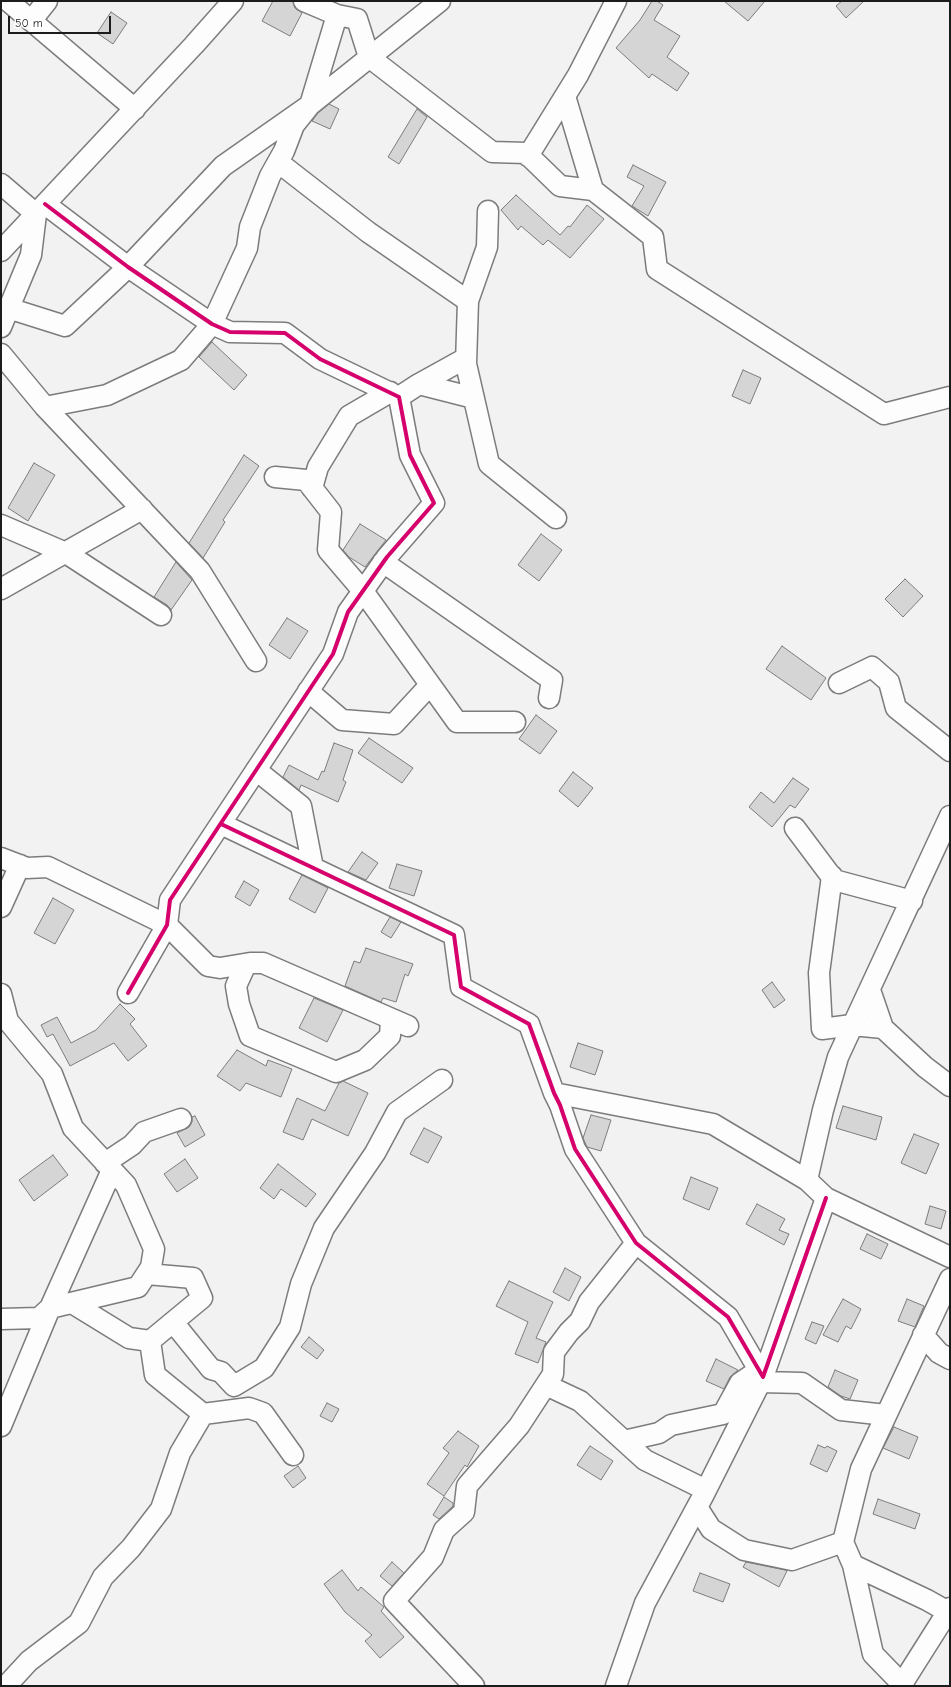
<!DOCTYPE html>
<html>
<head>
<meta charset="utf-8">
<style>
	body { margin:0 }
	#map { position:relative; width:951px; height:1687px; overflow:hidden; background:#f2f2f2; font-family:"Comic Neue",sans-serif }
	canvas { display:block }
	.frame { position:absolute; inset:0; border:2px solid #1c1c1c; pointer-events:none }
	.scale { position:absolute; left:8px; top:16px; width:103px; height:18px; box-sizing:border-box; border:2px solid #1c1c1c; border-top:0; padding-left:5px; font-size:12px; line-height:14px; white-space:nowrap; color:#1c1c1c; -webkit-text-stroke:3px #fff; paint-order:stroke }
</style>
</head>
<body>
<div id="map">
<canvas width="951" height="1687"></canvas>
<div class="frame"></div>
<div class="scale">50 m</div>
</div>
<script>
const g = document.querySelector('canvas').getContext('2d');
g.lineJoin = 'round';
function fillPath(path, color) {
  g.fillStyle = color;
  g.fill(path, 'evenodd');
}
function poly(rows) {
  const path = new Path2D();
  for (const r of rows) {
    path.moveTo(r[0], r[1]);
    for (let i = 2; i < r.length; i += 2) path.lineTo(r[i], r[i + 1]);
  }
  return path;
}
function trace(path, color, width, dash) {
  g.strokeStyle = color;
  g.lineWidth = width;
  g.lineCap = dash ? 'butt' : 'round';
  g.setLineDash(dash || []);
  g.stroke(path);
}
const building = poly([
	[273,1,293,1,295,8,302,13,290,36,262,21,273,1],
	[652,1,657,1,663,5,654,20,680,36,667,57,689,73,677,91,652,74,649,78,616,48,640,20,652,1],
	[724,1,765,1,748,21,724,1],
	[842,1,864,1,846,18,836,6,842,1],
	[111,12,127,23,113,44,97,33,111,12],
	[329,104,339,109,330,129,312,121,318,113,329,104],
	[417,109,427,117,399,164,388,157,417,109],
	[633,165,666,182,648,216,632,206,644,186,627,177,633,165],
	[516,195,560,235,568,226,570,227,587,205,604,219,570,258,548,240,543,245,521,226,518,230,501,210,516,195],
	[212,342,247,375,234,390,199,357,212,342],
	[743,370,761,378,750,404,732,396,743,370],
	[244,455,259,466,223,520,225,522,203,558,189,543,244,455],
	[34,463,55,475,28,521,8,508,34,463],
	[360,524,386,540,365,567,349,557,343,550,360,524],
	[541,534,562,550,539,581,518,565,541,534],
	[176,562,192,580,171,610,167,605,154,597,176,562],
	[905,579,923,596,903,617,885,599,905,579],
	[287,618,308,631,290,659,269,645,287,618],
	[782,646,826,678,811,700,766,669,782,646],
	[536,715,557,731,540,754,519,739,536,715],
	[369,738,413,768,402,783,358,753,369,738],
	[334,743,353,750,343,780,346,782,338,802,301,785,299,790,283,777,289,765,318,780,322,771,324,772,334,743],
	[573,772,593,788,578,807,559,791,573,772],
	[793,778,809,789,795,808,790,805,772,827,749,807,761,792,774,803,793,778],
	[362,852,378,863,366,880,348,872,362,852],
	[397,864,422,871,414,896,389,888,397,864],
	[302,875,328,888,315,913,289,899,302,875],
	[244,881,259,890,250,906,235,897,244,881],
	[53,898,74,910,55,944,34,933,53,898],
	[390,917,401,922,391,938,381,932,390,917],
	[366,948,413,964,408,976,405,974,396,1002,383,998,381,1002,345,986,354,961,360,963,366,948],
	[772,982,785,1000,774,1008,762,990,772,982],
	[314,998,343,1010,327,1042,299,1028,314,998],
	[120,1004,135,1019,130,1024,147,1046,128,1061,114,1043,70,1066,53,1034,47,1037,41,1025,57,1017,71,1043,96,1030,120,1004],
	[578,1043,603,1051,595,1075,570,1067,578,1043],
	[237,1050,266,1066,268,1060,292,1069,281,1097,246,1083,240,1091,217,1076,237,1050],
	[343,1081,368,1093,348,1136,312,1119,303,1140,283,1132,297,1098,325,1111,339,1083,343,1081],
	[843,1106,882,1117,876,1140,836,1128,843,1106],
	[591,1115,611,1120,601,1151,587,1147,583,1138,591,1115],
	[195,1116,205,1135,185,1147,177,1133,189,1127,192,1122,192,1117,195,1116],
	[424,1128,442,1137,428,1163,410,1154,424,1128],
	[914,1134,939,1144,926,1174,901,1163,914,1134],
	[53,1155,68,1175,34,1201,19,1180,53,1155],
	[185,1159,198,1178,177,1192,164,1174,185,1159],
	[278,1164,316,1194,306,1207,281,1189,274,1199,260,1188,278,1164],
	[691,1177,718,1188,709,1210,683,1199,691,1177],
	[757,1204,785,1219,779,1230,789,1234,784,1245,746,1224,757,1204],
	[930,1206,946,1211,941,1229,925,1224,930,1206],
	[867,1234,888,1244,881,1259,860,1249,867,1234],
	[565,1268,581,1277,569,1301,553,1292,565,1268],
	[509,1281,553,1302,536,1338,546,1342,538,1363,515,1354,528,1322,496,1306,509,1281],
	[843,1299,861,1309,851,1329,846,1326,838,1342,823,1335,843,1299],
	[907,1299,924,1306,915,1327,898,1321,907,1299],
	[812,1322,824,1326,816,1344,805,1339,812,1322],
	[309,1337,324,1350,317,1359,301,1347,309,1337],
	[716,1359,738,1370,730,1377,724,1389,706,1381,716,1359],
	[835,1370,858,1380,850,1399,841,1396,828,1387,835,1370],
	[327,1403,339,1409,332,1422,320,1416,327,1403],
	[894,1427,918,1437,909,1459,883,1448,894,1427],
	[458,1431,479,1446,467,1467,465,1465,444,1496,427,1484,449,1453,443,1448,458,1431],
	[818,1445,825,1448,827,1446,837,1451,827,1472,810,1464,818,1445],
	[590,1446,613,1461,601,1480,577,1465,590,1446],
	[298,1466,306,1478,293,1488,284,1476,298,1466],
	[444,1497,453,1503,453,1506,439,1519,433,1515,444,1497],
	[878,1499,920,1514,915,1529,873,1514,878,1499],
	[392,1562,404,1573,392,1586,380,1576,392,1562],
	[746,1562,785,1570,787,1571,779,1587,743,1567,746,1562],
	[342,1570,358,1591,361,1587,384,1607,381,1611,404,1637,380,1658,365,1641,372,1635,345,1612,324,1584,342,1570],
	[700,1573,730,1584,723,1602,693,1591,700,1573]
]);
fillPath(building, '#d5d5d5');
trace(building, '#7c7c7c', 1);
const minor = poly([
	[8,1,135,109],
	[304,1,337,15,357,19,369,57,492,152,526,153,560,186,593,190,653,237,657,269,884,414,950,397],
	[31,21,47,1],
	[565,96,593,190],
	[528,156,578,75,616,1],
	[278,162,368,232,468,301],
	[1,184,36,214,31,255,1,327],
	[45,204,128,267,212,324,230,332,285,333,320,359,399,397,410,455,434,503,387,557,348,612,333,654,170,900,167,925,128,993],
	[488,211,487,247,468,301,466,364,489,464,556,518],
	[1,251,194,45,233,1],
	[8,308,65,326,126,269,223,166,310,105,440,1],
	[1,354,45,407,200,571,256,661],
	[419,384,466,358],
	[399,397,419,384,474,398],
	[45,407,107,395,181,360,212,324,247,248,250,227,270,176,284,151,294,125,310,105,337,15],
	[275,477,306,480,331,512,328,550,363,591,457,722,515,722],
	[312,488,318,467,349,416,390,392],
	[1,525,66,553,161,615],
	[383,562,552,680,549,698],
	[1,589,142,509],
	[839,683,872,667,889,682,896,708,950,751],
	[308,691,342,720,394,724,430,685],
	[256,770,301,806,313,868],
	[950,816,838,1057,823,1110,807,1180,826,1198,950,1257],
	[221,824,454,935,461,987,529,1024,554,1093,560,1105,575,1149,636,1243,728,1317,763,1377,826,1198],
	[795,828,834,880,912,901],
	[1,858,27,868,48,867,167,925,208,966,220,968,250,963,263,963,408,1026],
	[832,876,819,973,822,1029,852,1025,883,1028],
	[1,907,20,865],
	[246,964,236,986,239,1004,250,1036,336,1072,365,1060,390,1036,391,1019],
	[870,990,883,1028,925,1067,950,1086],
	[1,994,8,1021,52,1074,73,1128,126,1185,154,1249,151,1267,138,1287,50,1308,39,1318,1,1319],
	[554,1093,713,1124,807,1180],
	[105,1163,132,1145,144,1132,181,1119],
	[147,1274,193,1278,202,1298,150,1341],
	[950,1279,861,1469,843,1542,853,1565,927,1600,950,1613],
	[72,1303,129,1338,150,1341,155,1375,203,1414,249,1408,263,1413,293,1455],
	[173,1322,211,1369,221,1372,234,1386,264,1368,290,1327,301,1284,324,1228,375,1153,397,1112,442,1080],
	[923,1335,939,1353,950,1359],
	[761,1382,802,1383,841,1410,886,1415],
	[546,1385,580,1401,645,1460,706,1490],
	[1,1426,50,1308,112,1170],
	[624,1441,659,1433,671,1425,723,1414,740,1383,759,1370],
	[697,1507,711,1529,744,1550,792,1560,843,1542],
	[853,1565,873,1654,904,1686],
	[902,1684,950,1608],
	[6,1686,29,1661,79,1623,103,1577,131,1548,161,1509,180,1453,203,1414],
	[474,1686,394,1601,433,1557,444,1530,464,1512,467,1486,519,1426,553,1374,554,1352,569,1332,580,1321,589,1302,636,1243],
	[616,1686,645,1603,703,1496,763,1377]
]);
trace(minor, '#7c7c7c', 23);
trace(minor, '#fdfdfd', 20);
trace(poly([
	[45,204,128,267,212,324,230,332,285,333,320,359,399,397,410,455,434,503,387,557,348,612,333,654,170,900,167,925,128,993],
	[221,824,454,935,461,987,529,1024,554,1093,560,1105,575,1149,636,1243,728,1317,763,1377,826,1198]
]), '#d6006c', 4);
</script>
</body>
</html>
